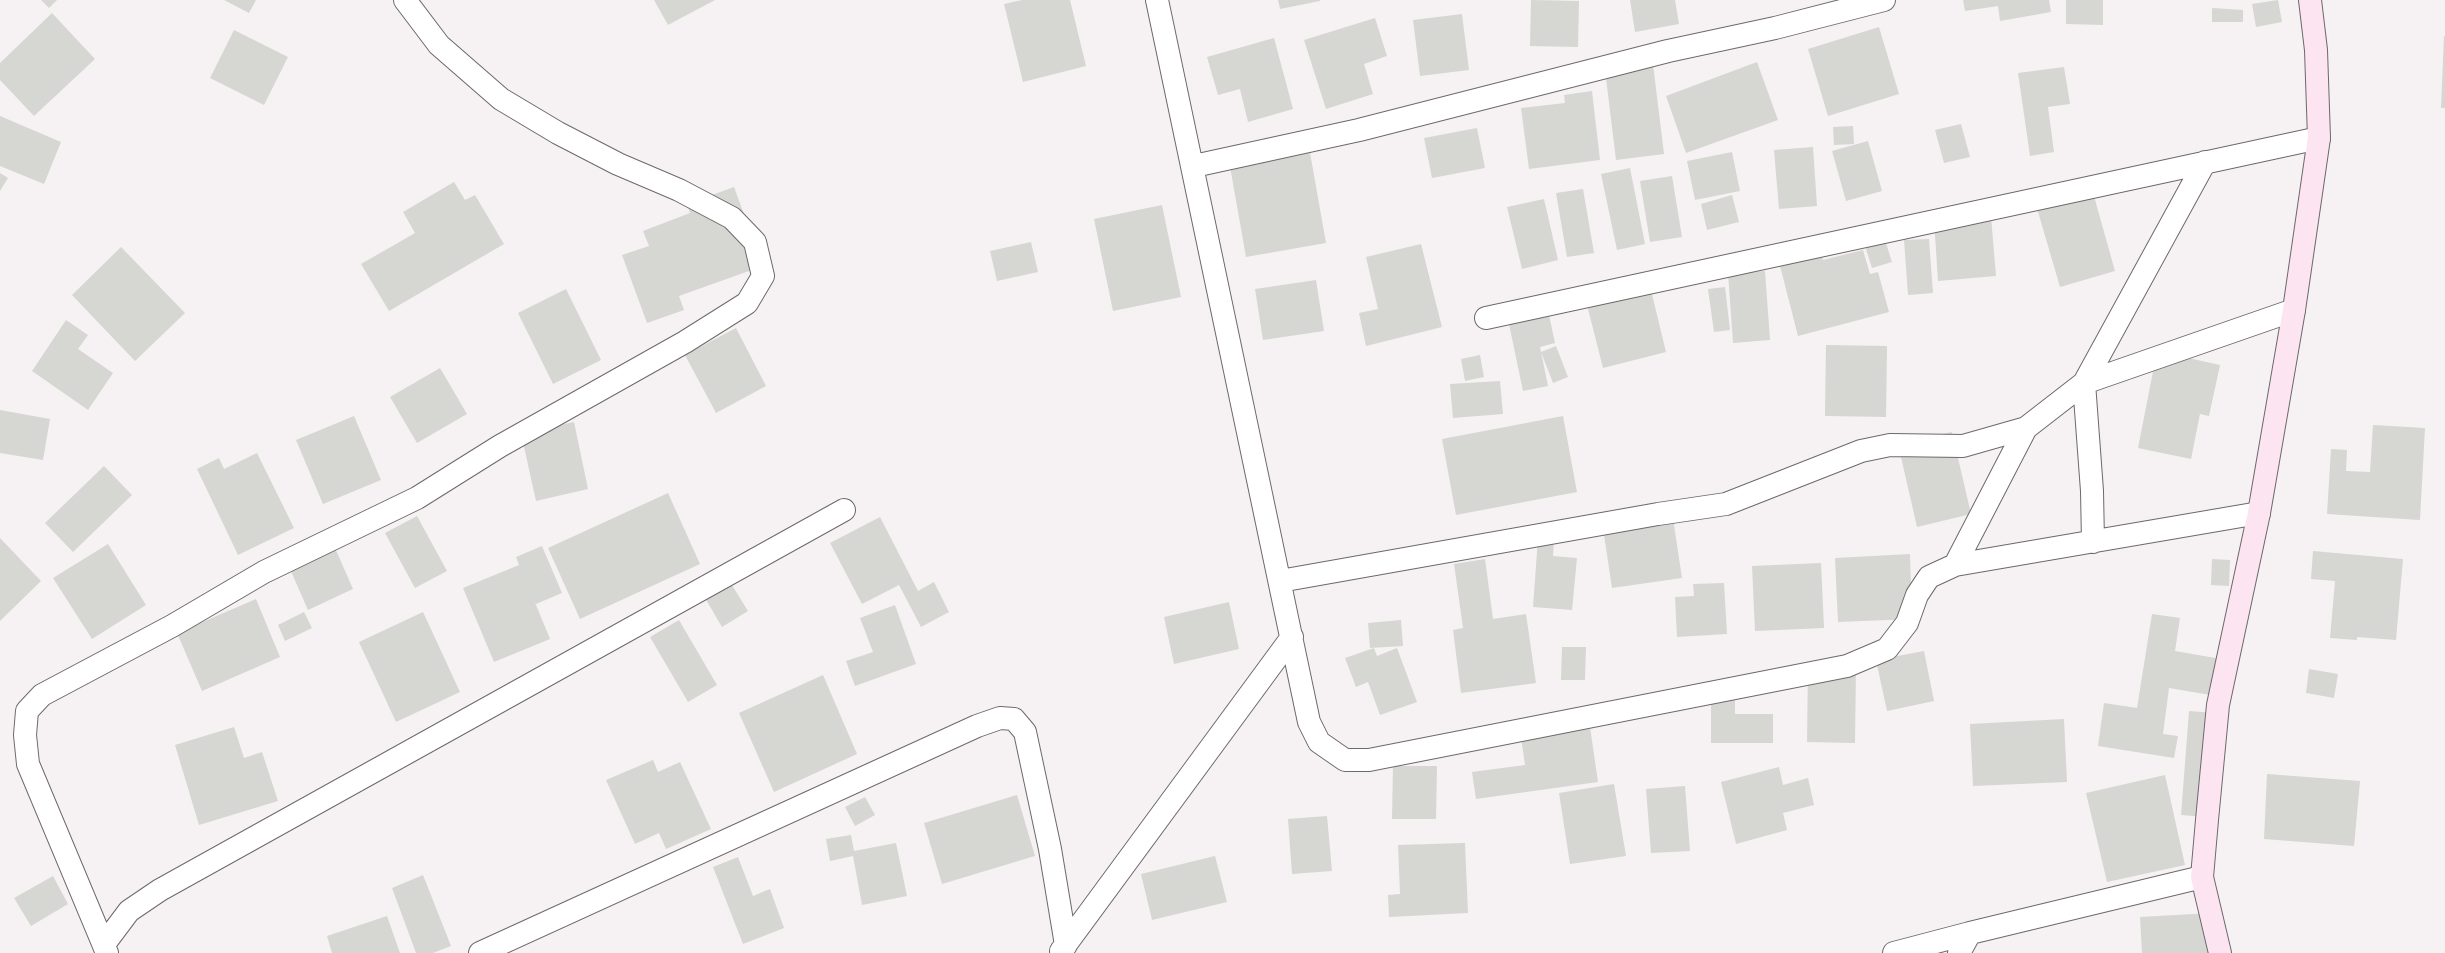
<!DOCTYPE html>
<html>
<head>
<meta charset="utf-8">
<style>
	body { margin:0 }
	canvas { display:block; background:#f6f1f3 }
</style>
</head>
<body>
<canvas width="2445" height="953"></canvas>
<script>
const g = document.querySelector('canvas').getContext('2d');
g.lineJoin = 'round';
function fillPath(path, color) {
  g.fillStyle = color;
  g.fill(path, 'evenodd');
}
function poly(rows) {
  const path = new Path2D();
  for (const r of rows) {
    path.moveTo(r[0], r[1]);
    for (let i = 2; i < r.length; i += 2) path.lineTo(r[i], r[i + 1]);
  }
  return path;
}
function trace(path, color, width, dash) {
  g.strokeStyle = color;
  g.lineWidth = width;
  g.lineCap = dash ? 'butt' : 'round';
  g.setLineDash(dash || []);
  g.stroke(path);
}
fillPath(poly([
	[41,0,57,0,49,8],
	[224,0,256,0,249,13],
	[654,0,715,0,668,25],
	[1022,0,1070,0,1086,66,1023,82,1004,4],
	[1278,0,1320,0,1320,1,1280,9],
	[1531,0,1579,1,1578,47,1530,46],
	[1630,0,1675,0,1679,24,1635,32],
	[1963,0,2049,0,2051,12,2000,21,1998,6,1965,11],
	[2066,0,2103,0,2103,25,2066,24],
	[2278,0,2282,22,2256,27,2252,4],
	[2212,8,2243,10,2243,22,2212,22],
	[52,13,95,59,34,116,0,80,0,63],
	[1462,14,1469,70,1420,76,1413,20],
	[1375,18,1387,56,1364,64,1373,94,1326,109,1304,40],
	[1879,27,1899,94,1828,116,1808,49],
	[234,30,288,57,264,105,210,78],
	[2444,36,2445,36,2445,108,2441,108],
	[1274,38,1293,109,1248,122,1240,89,1218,95,1207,57],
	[1757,62,1778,120,1686,153,1666,96],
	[1653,64,1664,154,1616,160,1605,70],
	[2064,67,2070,104,2048,107,2054,152,2030,156,2018,73],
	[1592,91,1600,160,1529,169,1521,108,1565,103,1564,95],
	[0,116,61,142,44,184,0,166],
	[1961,124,1970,157,1944,163,1935,130],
	[1853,126,1854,144,1834,145,1833,127],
	[1477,128,1485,168,1432,178,1424,138],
	[1868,141,1882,191,1846,201,1832,151],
	[1309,147,1326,243,1246,257,1229,161],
	[1813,147,1817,206,1779,209,1774,150],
	[1732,152,1740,191,1695,200,1687,161],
	[1630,168,1645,244,1617,250,1601,174],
	[0,173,8,178,0,191],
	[1672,176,1682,237,1650,242,1640,181],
	[454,182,465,200,475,195,504,244,389,311,361,264,415,233,403,212],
	[2090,182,2115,271,2060,287,2034,198],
	[734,187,763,266,679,296,684,310,647,323,622,255,649,246,643,231,690,213,687,204],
	[1583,189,1594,253,1567,257,1556,193],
	[1732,195,1739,222,1707,230,1701,204],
	[1544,199,1558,260,1522,269,1507,207],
	[1162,205,1181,297,1113,311,1094,219],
	[1991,216,1996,276,1938,281,1934,220],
	[1884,237,1892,262,1872,268,1864,243],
	[1929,239,1933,293,1908,295,1904,240],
	[1031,242,1038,272,997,281,990,251],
	[1421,244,1442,327,1366,346,1359,313,1378,309,1366,257],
	[121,247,185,313,135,361,72,295],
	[1863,250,1870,274,1878,272,1889,312,1798,336,1779,262,1821,252,1823,260],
	[1765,271,1770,340,1733,343,1728,273],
	[1316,280,1324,331,1263,340,1255,289],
	[1650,286,1666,352,1603,368,1586,301],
	[1725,287,1730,330,1714,332,1708,289],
	[566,289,601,360,553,384,518,313],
	[1549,315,1555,343,1540,347,1548,386,1523,391,1509,324],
	[66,320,88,335,78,349,113,373,88,410,32,371],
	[736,328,766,386,716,413,685,355],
	[1826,345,1887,346,1886,417,1825,416],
	[1556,346,1568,377,1553,383,1541,352],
	[2157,351,2220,365,2209,416,2200,414,2191,459,2138,448],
	[1480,355,1484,377,1465,381,1461,359],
	[440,368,467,414,417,443,390,397],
	[1500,381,1503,414,1453,418,1450,384],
	[0,410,50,419,43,460,0,453],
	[354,416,381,480,323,504,296,440],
	[1563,416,1577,492,1456,515,1442,439],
	[574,422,588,489,536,501,521,433],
	[2373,425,2425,428,2420,520,2327,514,2331,449,2347,450,2346,471,2370,472],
	[1952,432,1971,514,1917,527,1898,444],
	[257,453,294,528,238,555,197,469,219,458,224,469],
	[104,466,132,495,73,552,45,523],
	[668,493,700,564,580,619,548,548],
	[1671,505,1682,578,1612,588,1601,515],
	[417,516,447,571,415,588,385,533],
	[880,517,918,591,934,582,949,612,921,627,899,585,862,604,830,543],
	[0,538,41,581,0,621],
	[1538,538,1554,540,1553,556,1577,558,1572,610,1533,607],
	[108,544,146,605,92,639,53,578],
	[542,546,562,593,536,604,534,600,550,639,494,662,463,588,519,565,516,557],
	[335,548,353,589,308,610,290,569],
	[2313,551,2403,559,2396,640,2357,637,2357,640,2330,638,2335,581,2311,579],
	[1910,554,1912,619,1838,622,1835,558],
	[1485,559,1493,619,1526,614,1536,683,1461,693,1453,630,1463,628,1454,564],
	[2212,559,2230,560,2229,586,2211,585],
	[1821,563,1824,628,1755,631,1752,566],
	[730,582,748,611,722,627,705,598],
	[1724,583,1727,634,1677,637,1675,597,1694,596,1693,584],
	[256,599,280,657,202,691,177,633],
	[1229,602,1239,649,1174,664,1164,617],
	[895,605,916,664,855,686,846,661,873,652,860,618],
	[304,612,312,628,285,641,278,625],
	[423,612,460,692,396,722,359,642],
	[2152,614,2180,618,2175,651,2221,659,2216,696,2169,688,2163,734,2178,736,2174,758,2098,746,2104,703,2137,708],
	[679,620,717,685,688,702,650,637],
	[1401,620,1403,646,1370,648,1368,623],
	[1562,647,1586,647,1585,680,1561,680],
	[1374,648,1377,656,1397,648,1417,702,1380,715,1368,682,1356,687,1345,658],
	[1924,651,1934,701,1887,711,1876,660],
	[1808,664,1856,664,1855,743,1807,742],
	[2309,669,2338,674,2334,698,2306,693],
	[823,675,857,754,774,792,739,713],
	[1711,692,1735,692,1735,714,1773,714,1773,743,1711,743],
	[2189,711,2215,713,2207,817,2181,815],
	[2064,719,2067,782,1973,786,1970,724],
	[234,727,244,758,262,752,278,801,199,825,175,745],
	[1590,727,1598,782,1476,799,1472,772,1525,765,1521,737],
	[653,760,658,772,680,762,711,829,666,849,659,833,635,844,606,780],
	[1393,766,1437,766,1436,819,1392,819],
	[1779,767,1783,785,1808,778,1814,805,1783,813,1787,830,1736,844,1721,782],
	[2267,774,2360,781,2354,846,2264,839],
	[2165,775,2185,865,2107,882,2086,793],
	[1614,784,1626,856,1570,864,1559,793],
	[1685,786,1690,851,1651,853,1646,789],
	[1017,795,1035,856,942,884,924,823],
	[865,797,875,815,855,826,845,807],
	[1327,816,1332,871,1292,874,1288,819],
	[851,835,854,851,896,843,907,896,862,905,853,856,830,861,826,839],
	[1465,843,1468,913,1389,917,1388,895,1400,894,1398,845],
	[1215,856,1227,902,1152,920,1141,874],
	[738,857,753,896,770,889,784,928,743,944,713,867],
	[423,875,451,946,433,953,416,953,392,888],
	[53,876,68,904,31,926,14,898],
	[2212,913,2214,953,2142,953,2140,917],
	[387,916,400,953,332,953,327,936]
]), '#d6d7d2');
const street = poly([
	[1157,0,1309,722,1319,742,1345,760,1369,760,1847,666,1887,649,1907,623,1917,595,1929,577,1955,565,2259,513],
	[1194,166,1359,130,1668,51,1775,28,1884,0],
	[1486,318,2319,138],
	[2093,542,2092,491,2084,383,2205,162],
	[1955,565,2026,428],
	[1280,581,1658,514,1726,504,1861,451,1890,445,1963,446,2026,428,2084,383,2294,310],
	[105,943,129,911,160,890,844,510],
	[1061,951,1292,637],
	[107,953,28,764,25,735,27,711,42,695,172,626,264,572,417,498,500,446,685,342,747,303,763,276,755,242,732,218,679,190,618,164,558,133,501,99,439,45,405,0],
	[480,953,977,726,1000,718,1014,719,1025,732,1050,849,1066,945],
	[1894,953,1970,933],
	[1959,953,1970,933,2202,877]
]);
const secondary = poly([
	[2220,953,2202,877,2207,820,2218,705,2259,513,2294,310,2319,138,2316,50,2310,0]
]);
trace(street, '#6e696b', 24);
trace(secondary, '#6e696b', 24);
trace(street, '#fff', 22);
trace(secondary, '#fce4f1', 22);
</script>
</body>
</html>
